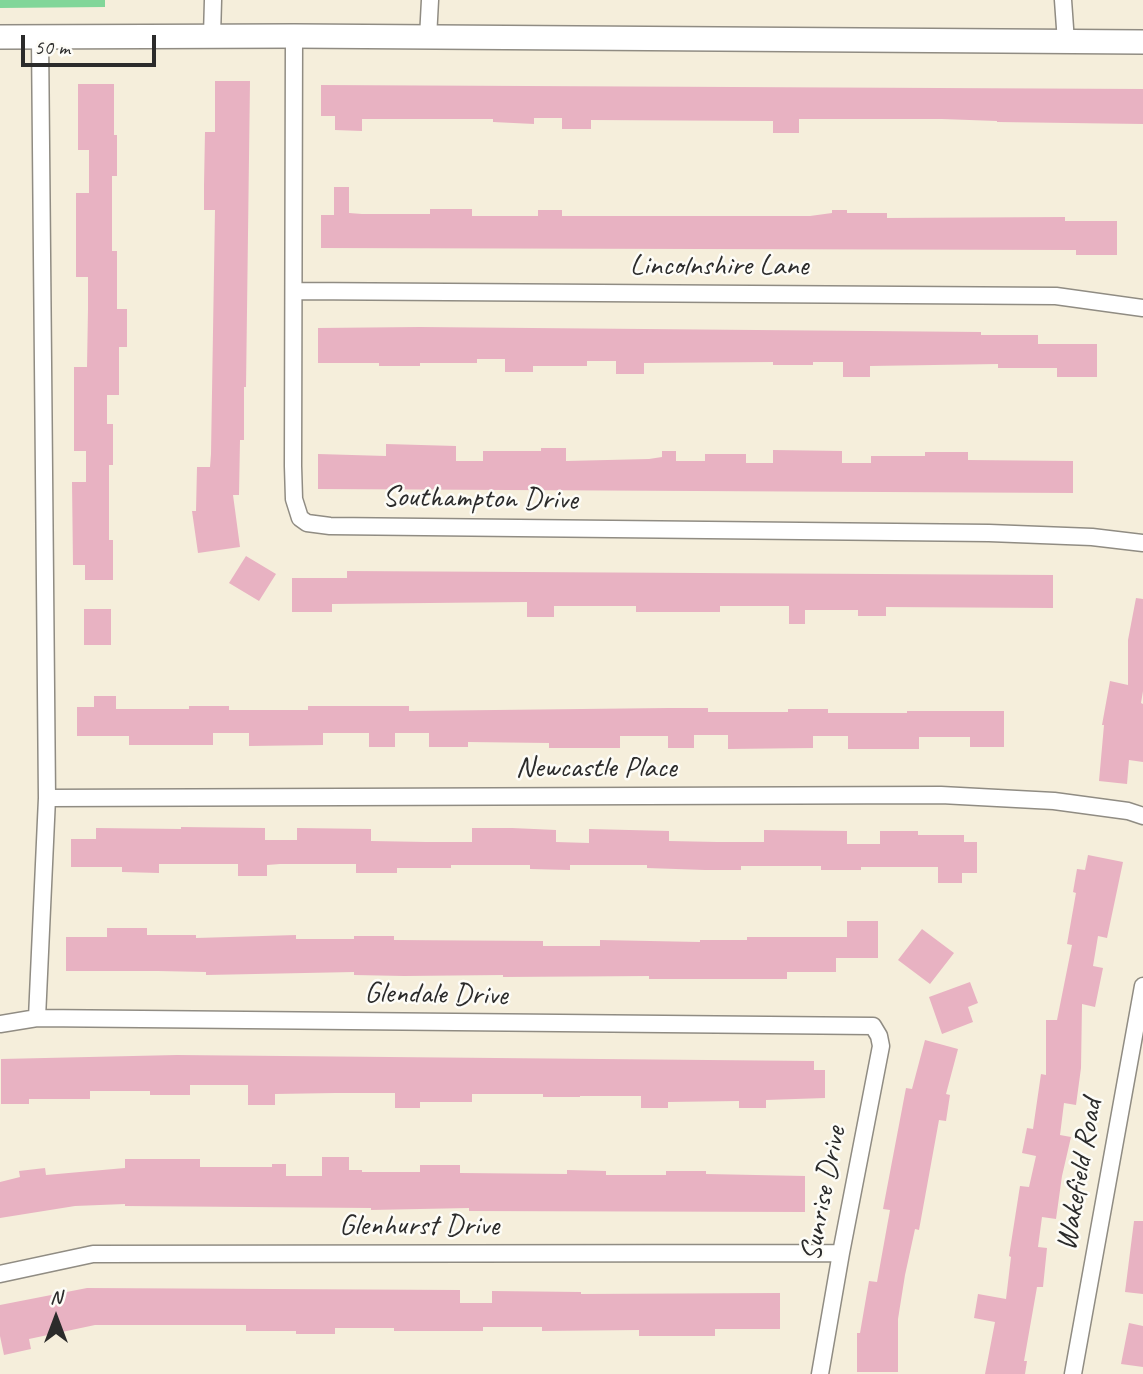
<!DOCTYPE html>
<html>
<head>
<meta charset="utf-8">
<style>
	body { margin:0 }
	#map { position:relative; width:1143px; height:1374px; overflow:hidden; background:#f5eedb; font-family:Caveat,sans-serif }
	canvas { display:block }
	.north { position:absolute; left:21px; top:1283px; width:70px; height:70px; -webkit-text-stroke:5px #fdfcf7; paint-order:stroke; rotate:0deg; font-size:19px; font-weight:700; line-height:28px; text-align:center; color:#2b2b2b }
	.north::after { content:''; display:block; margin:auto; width:24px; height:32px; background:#2b2b2b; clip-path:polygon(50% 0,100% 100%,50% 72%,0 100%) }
	.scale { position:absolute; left:21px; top:35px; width:135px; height:32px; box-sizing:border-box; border:4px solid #2b2b2b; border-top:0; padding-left:9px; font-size:21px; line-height:24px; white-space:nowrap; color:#2b2b2b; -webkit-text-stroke:5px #fdfcf7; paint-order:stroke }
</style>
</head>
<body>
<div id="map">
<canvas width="1143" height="1374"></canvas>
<div class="north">N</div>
<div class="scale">50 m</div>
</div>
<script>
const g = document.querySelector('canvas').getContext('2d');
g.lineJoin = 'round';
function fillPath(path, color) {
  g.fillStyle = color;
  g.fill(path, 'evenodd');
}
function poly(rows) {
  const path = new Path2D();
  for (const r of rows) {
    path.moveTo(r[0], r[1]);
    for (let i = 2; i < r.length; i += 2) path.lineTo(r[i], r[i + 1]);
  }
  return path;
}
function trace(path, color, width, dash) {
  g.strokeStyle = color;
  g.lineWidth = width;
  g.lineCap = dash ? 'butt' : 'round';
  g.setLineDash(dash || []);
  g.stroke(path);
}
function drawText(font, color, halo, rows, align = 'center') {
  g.font = font + ' Caveat,sans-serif';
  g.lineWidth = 5;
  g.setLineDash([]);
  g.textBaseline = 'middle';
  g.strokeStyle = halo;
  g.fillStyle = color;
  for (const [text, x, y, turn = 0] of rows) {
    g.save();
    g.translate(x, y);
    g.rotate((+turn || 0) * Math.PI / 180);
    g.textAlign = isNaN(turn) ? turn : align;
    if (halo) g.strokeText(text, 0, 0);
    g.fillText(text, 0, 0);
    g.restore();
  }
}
fillPath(poly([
	[0,0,105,0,105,7,0,8]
]), '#81d699');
fillPath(poly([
	[215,81,250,81,246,387,244,387,244,440,240,440,239,495,233,495,240,547,198,553,192,511,196,511,197,467,210,467,211,454,215,210,204,210,204,185,205,132,215,132],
	[78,84,114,84,114,135,117,135,117,176,112,176,112,251,117,251,117,309,127,309,127,347,119,347,119,395,107,395,107,424,113,424,113,465,109,465,109,540,113,540,113,580,85,580,85,565,73,565,72,482,86,482,86,451,74,451,74,367,87,367,88,309,88,277,76,277,76,193,89,193,89,150,78,150],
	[321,85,1143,89,1143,124,997,122,997,121,942,119,799,119,799,133,773,133,773,121,591,120,591,129,562,129,562,118,534,118,534,124,493,122,493,119,362,119,362,131,335,130,335,116,321,116],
	[334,187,349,187,349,213,362,214,430,214,430,209,472,209,472,216,538,216,538,210,562,210,562,216,810,216,832,213,832,210,847,210,847,213,887,213,887,218,1065,217,1065,221,1117,221,1117,255,1076,255,1076,250,321,248,321,215,334,215],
	[420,327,981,332,981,335,1038,335,1038,344,1097,344,1097,377,1057,377,1057,368,998,368,998,364,870,366,870,377,843,377,843,362,813,362,813,365,773,365,773,362,644,363,644,374,616,374,616,361,587,361,587,366,533,366,533,372,505,372,505,359,477,359,477,363,420,363,420,366,379,366,379,363,318,363,318,328],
	[386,444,456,446,456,461,483,461,483,451,541,451,541,448,566,448,566,461,649,459,662,457,662,451,676,451,676,461,705,461,705,454,746,454,746,463,773,463,773,450,842,451,842,463,871,463,871,456,925,456,925,452,968,452,968,460,1073,461,1073,493,318,489,318,454,386,456],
	[246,556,276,574,259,601,229,583],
	[347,571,1053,575,1053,608,886,607,886,616,858,616,858,610,805,610,805,624,789,624,789,606,720,606,720,612,636,612,636,606,554,606,554,617,527,617,527,602,332,604,332,612,292,612,292,578,347,578],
	[1136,598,1143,599,1143,691,1141,703,1143,704,1143,762,1129,760,1127,784,1099,781,1104,725,1102,725,1110,681,1128,685,1128,640],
	[84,609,111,609,111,645,84,645],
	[94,696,116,696,116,709,189,709,189,706,229,706,229,710,308,710,308,706,409,706,409,711,668,708,708,708,708,712,788,712,788,709,828,709,828,713,907,713,907,711,1004,711,1004,747,970,747,970,737,919,737,919,749,848,749,848,736,813,736,813,748,728,749,728,735,694,735,694,748,668,748,668,736,620,736,620,748,549,748,549,743,468,742,468,747,429,747,429,733,395,733,395,747,369,747,369,733,323,733,323,745,249,746,249,733,213,733,213,745,129,745,129,736,77,736,77,707,94,707],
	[181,827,265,828,265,840,297,840,297,828,371,829,371,841,426,842,472,842,472,828,512,828,556,830,556,842,589,843,589,829,669,831,669,841,717,842,764,842,764,830,847,831,847,844,880,844,880,831,918,831,918,835,964,835,964,842,977,842,977,873,962,873,962,883,938,883,938,867,861,867,861,870,821,870,821,866,741,866,741,870,705,870,647,868,647,865,570,865,570,870,530,869,530,865,451,865,451,868,397,868,397,873,356,873,356,864,280,864,267,865,267,876,238,876,238,864,159,864,159,873,122,872,122,867,71,867,71,839,96,839,96,828,181,829],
	[1088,855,1123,862,1107,938,1098,936,1093,966,1103,968,1095,1007,1082,1004,1081,1068,1076,1105,1064,1103,1060,1135,1071,1137,1062,1176,1056,1219,1042,1217,1038,1247,1047,1248,1043,1287,1037,1287,1024,1361,1027,1361,1025,1374,985,1374,995,1322,974,1318,978,1294,1006,1299,1011,1257,1009,1256,1020,1186,1029,1187,1036,1156,1022,1153,1027,1128,1033,1129,1041,1074,1046,1075,1046,1020,1057,1020,1072,945,1067,944,1076,893,1073,892,1077,869,1085,870],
	[847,921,878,921,878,958,836,958,836,972,787,972,787,979,649,979,649,976,503,977,503,975,404,976,354,975,354,972,206,975,206,972,158,971,66,971,66,937,107,937,107,928,147,928,147,935,196,935,196,938,296,935,296,939,354,939,354,936,394,936,394,940,543,941,543,946,600,946,600,940,700,942,700,940,747,940,747,937,847,937],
	[922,929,954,953,930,984,898,960],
	[970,982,978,1003,968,1007,973,1022,942,1034,929,997],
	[925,1040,958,1049,946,1094,950,1095,946,1121,939,1120,919,1230,915,1229,905,1275,898,1319,898,1372,857,1372,857,1333,860,1333,869,1281,877,1282,890,1210,883,1209,906,1088,912,1089],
	[177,1055,814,1061,814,1070,825,1070,825,1098,766,1100,766,1108,739,1108,739,1101,668,1102,668,1108,641,1108,641,1096,580,1096,580,1097,543,1097,543,1094,472,1094,472,1102,420,1102,420,1108,395,1108,395,1093,335,1093,275,1094,275,1105,248,1105,248,1085,190,1085,190,1095,150,1095,150,1091,90,1091,90,1099,29,1099,29,1104,1,1104,1,1059],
	[322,1157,349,1157,349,1170,362,1170,362,1172,420,1172,420,1165,460,1165,460,1173,567,1174,567,1170,606,1171,606,1175,666,1175,666,1171,706,1171,706,1174,805,1176,805,1212,469,1211,469,1208,371,1210,371,1208,125,1206,125,1204,75,1206,0,1218,0,1182,20,1177,19,1171,45,1168,46,1175,125,1168,125,1159,200,1159,200,1167,272,1167,272,1164,286,1164,286,1176,322,1176],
	[1134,1221,1143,1221,1143,1294,1125,1292],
	[87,1288,460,1290,460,1303,492,1303,492,1291,581,1292,581,1294,780,1293,780,1329,715,1329,715,1336,639,1336,639,1330,542,1331,542,1327,483,1327,483,1331,394,1331,394,1328,335,1328,335,1334,296,1334,296,1331,246,1331,246,1325,95,1325,29,1339,31,1349,4,1355,0,1336,0,1305],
	[1129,1323,1143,1326,1143,1367,1121,1364]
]), '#e8b2c2');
const street = poly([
	[1063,0,1066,42],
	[212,36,213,0],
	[294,36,293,466,294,499,300,518,307,523,330,526,989,533,1092,537,1143,543],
	[428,38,430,0],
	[295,291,1056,296,1143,308],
	[47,798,941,795,1054,801,1128,811,1143,816],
	[37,1018,47,798,40,37],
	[0,1024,37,1018,873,1026,879,1036,881,1046,841,1253,820,1374],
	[0,1274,93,1254,841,1253],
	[1073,1374,1143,986]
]);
const secondary = poly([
	[0,37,294,36,1143,42]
]);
trace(street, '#908c83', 19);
trace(secondary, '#908c83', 26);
trace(street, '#fff', 16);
trace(secondary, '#fff', 23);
drawText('30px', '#2b2b2b', '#fdfcf7', [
	["Lincolnshire Lane",719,266],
	["Southampton Drive",480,499,1],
	["Newcastle Place",596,768],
	["Glendale Drive",436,995,1],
	["Wakefield Road",1080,1175,-80],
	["Sunrise Drive",824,1194,-79],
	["Glenhurst Drive",419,1226]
]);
</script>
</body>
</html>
